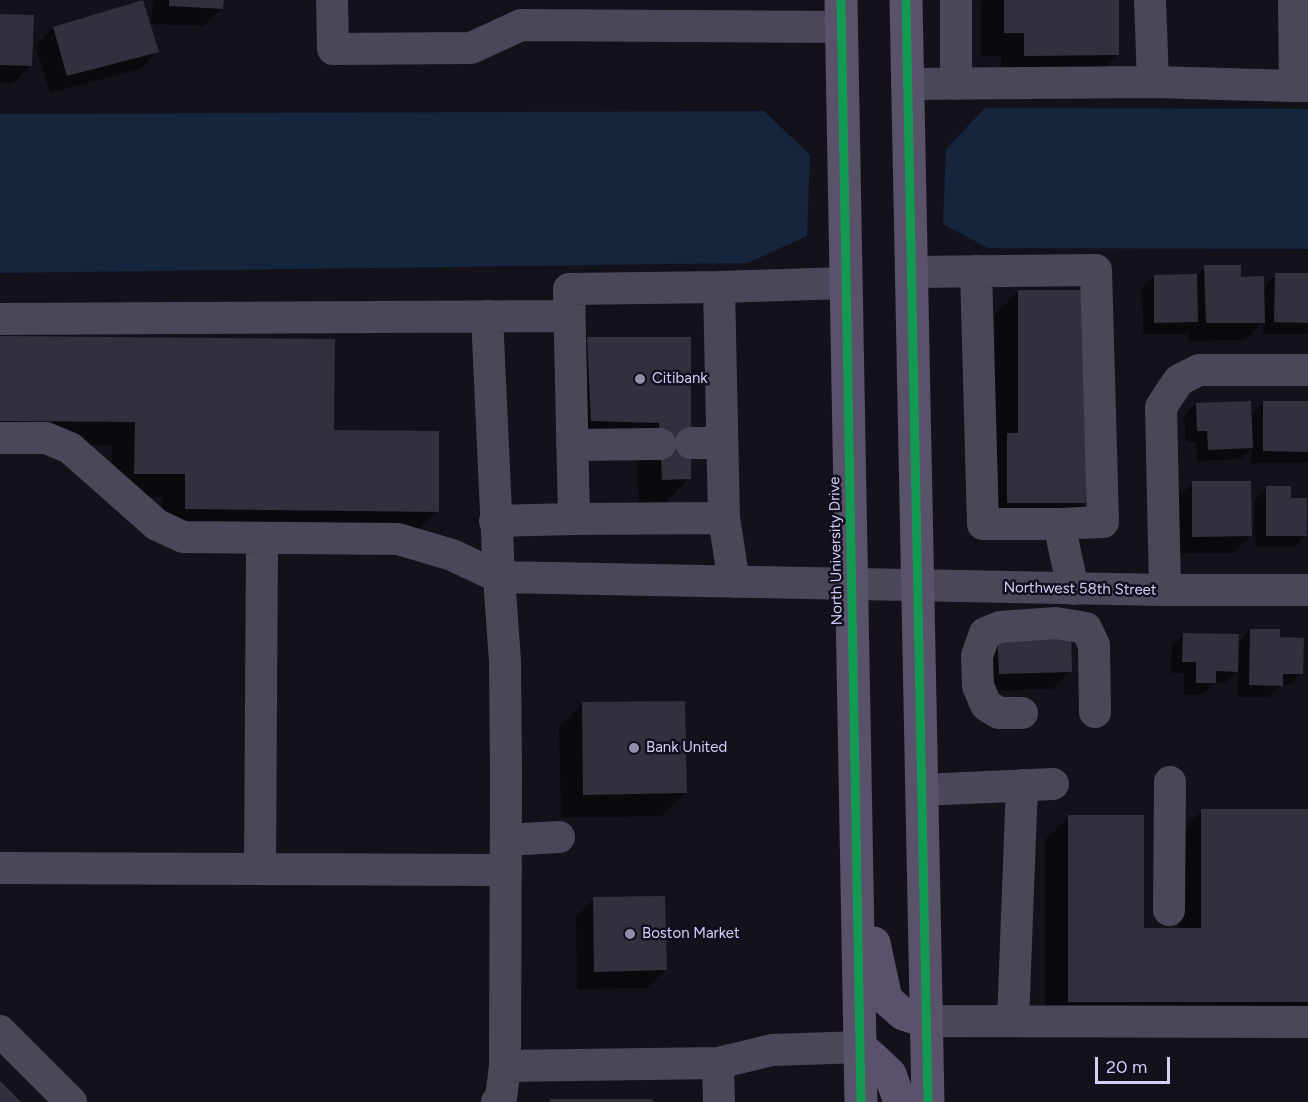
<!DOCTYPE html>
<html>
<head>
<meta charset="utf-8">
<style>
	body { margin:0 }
	#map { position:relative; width:1308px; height:1102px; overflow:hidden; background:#13121a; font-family:Figtree,sans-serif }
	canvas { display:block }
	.scale { position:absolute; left:1095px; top:1057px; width:75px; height:27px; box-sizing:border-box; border:3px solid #d4d0f9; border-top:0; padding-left:8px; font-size:18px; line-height:21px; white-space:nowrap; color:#d4d0f9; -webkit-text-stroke:4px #110e1d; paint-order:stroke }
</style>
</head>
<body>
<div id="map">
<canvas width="1308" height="1102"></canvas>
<div class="scale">20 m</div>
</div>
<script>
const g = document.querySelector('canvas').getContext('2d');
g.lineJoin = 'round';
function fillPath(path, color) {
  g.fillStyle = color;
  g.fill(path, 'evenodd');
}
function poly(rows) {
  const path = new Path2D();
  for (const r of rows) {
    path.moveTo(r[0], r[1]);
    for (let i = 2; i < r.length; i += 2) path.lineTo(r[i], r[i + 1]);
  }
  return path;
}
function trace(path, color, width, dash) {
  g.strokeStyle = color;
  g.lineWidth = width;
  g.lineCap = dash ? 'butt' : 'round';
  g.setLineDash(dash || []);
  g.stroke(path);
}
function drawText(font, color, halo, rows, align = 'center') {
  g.font = font + ' Figtree,sans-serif';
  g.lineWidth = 5;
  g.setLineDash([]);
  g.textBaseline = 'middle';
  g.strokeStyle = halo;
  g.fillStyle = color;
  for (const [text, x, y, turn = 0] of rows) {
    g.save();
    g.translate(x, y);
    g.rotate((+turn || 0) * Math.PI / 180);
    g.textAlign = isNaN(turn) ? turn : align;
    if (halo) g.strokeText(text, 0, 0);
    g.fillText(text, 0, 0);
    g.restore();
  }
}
fillPath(poly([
	[985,108,1308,109,1308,249,988,248,943,224,946,149],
	[764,111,810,155,807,236,748,263,0,273,0,114]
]), '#15253d');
fillPath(poly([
	[153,0,222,0,222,8,204,26,151,24],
	[984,0,1117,0,1118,54,1094,78,1001,79,1001,56,981,56,981,3],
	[142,2,158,51,140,69,50,93,35,46,53,28],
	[0,15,31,65,13,83,0,83],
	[1205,267,1263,288,1276,275,1308,275,1308,330,1304,334,1263,334,1263,322,1245,340,1188,341,1188,330,1185,334,1143,334,1142,288,1154,276,1196,276],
	[1018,291,1085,502,1061,525,984,526,995,447,995,315],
	[0,337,332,431,437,511,414,535,162,532,162,497,111,497,112,445,0,444],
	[689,338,689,478,666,502,639,503,636,446,568,444,564,362,587,339],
	[1264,402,1308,403,1308,460,1305,463,1251,463,1252,448,1240,459,1197,461,1196,442,1186,442,1184,416,1196,404,1250,416],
	[1192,483,1251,535,1233,553,1175,554,1174,501],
	[1266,488,1290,499,1305,524,1308,524,1308,533,1294,547,1255,547,1254,500],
	[1250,630,1279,639,1302,673,1290,685,1282,685,1269,697,1238,697,1238,670,1225,683,1214,683,1202,695,1184,694,1184,673,1171,673,1172,646,1183,635,1237,644],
	[998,635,1071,671,1053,689,981,691],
	[583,704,685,793,662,816,561,818,559,727],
	[1202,811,1308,811,1308,1025,1045,1025,1045,840,1069,817,1143,929,1179,929,1179,834],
	[594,899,665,970,647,988,577,989,576,917]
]), '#0007');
fillPath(poly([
	[143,0,159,52,67,76,53,27],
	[169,0,224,0,223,9,169,6],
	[1004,0,1119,0,1119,55,1024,56,1024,33,1004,33],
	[0,14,34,15,32,66,0,65],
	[1204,265,1241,265,1241,277,1264,276,1265,323,1206,323],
	[1275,273,1308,273,1308,323,1274,322],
	[1197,274,1198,322,1154,323,1154,275],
	[1018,290,1086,290,1086,503,1007,503,1007,433,1018,433],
	[0,336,335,339,334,430,439,431,439,512,185,509,185,474,134,474,135,422,0,421],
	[587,337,691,337,691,479,662,480,659,423,591,421],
	[1251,401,1253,448,1208,450,1207,431,1197,431,1196,403],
	[1263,401,1308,401,1308,452,1263,451],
	[1192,481,1251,481,1252,536,1192,537],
	[1266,486,1291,486,1291,498,1307,498,1307,536,1266,536],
	[1250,629,1280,629,1280,637,1304,638,1303,674,1283,674,1283,686,1249,685],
	[1071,631,1072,672,999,674,997,633],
	[1183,633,1239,634,1238,672,1216,671,1216,683,1196,683,1196,662,1182,662],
	[685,701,687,793,583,795,582,702],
	[1201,809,1308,809,1308,1002,1068,1002,1068,815,1144,815,1144,928,1201,928],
	[665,896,667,970,594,972,593,897],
	[0,1081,21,1102,0,1102],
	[550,1099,651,1099,654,1102,550,1102]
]), '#31303c');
trace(poly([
	[332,0,333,49,471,48,521,25,841,27],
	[956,0,956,84],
	[1294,0,1295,86,1308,86],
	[1153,82,1295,86],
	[907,84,1153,82,1150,0],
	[976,271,983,524,1059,524],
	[911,272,1096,270,1103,522,1059,524,1073,589],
	[719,287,569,289,574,519,724,518,734,582],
	[487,316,499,577,1165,590,1308,590],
	[0,319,569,316],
	[0,438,46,438,70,448,157,525,183,537,398,539,452,555,499,577,505,661,506,774,505,1066,501,1098,497,1102],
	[691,443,722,443],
	[572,445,660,444],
	[724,518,719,287,846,283],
	[495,521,574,519],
	[1165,590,1161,407,1179,380,1199,370,1308,370],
	[1022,713,999,713,986,705,978,686,977,656,985,633,1000,627,1056,623,1086,628,1094,645,1095,712],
	[922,790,1053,784],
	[506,840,559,837],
	[0,868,506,870],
	[260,869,262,538],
	[1169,910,1170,782],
	[926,1021,1308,1022],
	[1013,1021,1022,785],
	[0,1031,71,1102],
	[718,1063,719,1102],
	[505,1066,718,1063,772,1050,861,1047]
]), '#484859', 32);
trace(poly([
	[841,0,861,1102],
	[906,0,928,1102],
	[874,943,886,999,903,1014,926,1021],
	[861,1047,890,1074,900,1102]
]), '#5a526a', 33);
trace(poly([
	[841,0,861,1102],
	[906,0,928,1102]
]), '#139951', 9);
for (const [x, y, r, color] of [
	[640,379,6,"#908eab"],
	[634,748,6,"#908eab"],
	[630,934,6,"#908eab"]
]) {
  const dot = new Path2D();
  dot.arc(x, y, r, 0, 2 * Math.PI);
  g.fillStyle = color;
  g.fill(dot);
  trace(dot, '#110e1d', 2);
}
drawText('15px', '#d4d0f9', '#110e1d', [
	["Citibank",652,379],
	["Bank United",646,748],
	["Boston Market",642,934]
], 'left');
drawText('15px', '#d4d0f9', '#110e1d', [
	["North University Drive",836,551,-91],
	["Northwest 58th Street",1080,589,1]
]);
</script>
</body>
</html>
